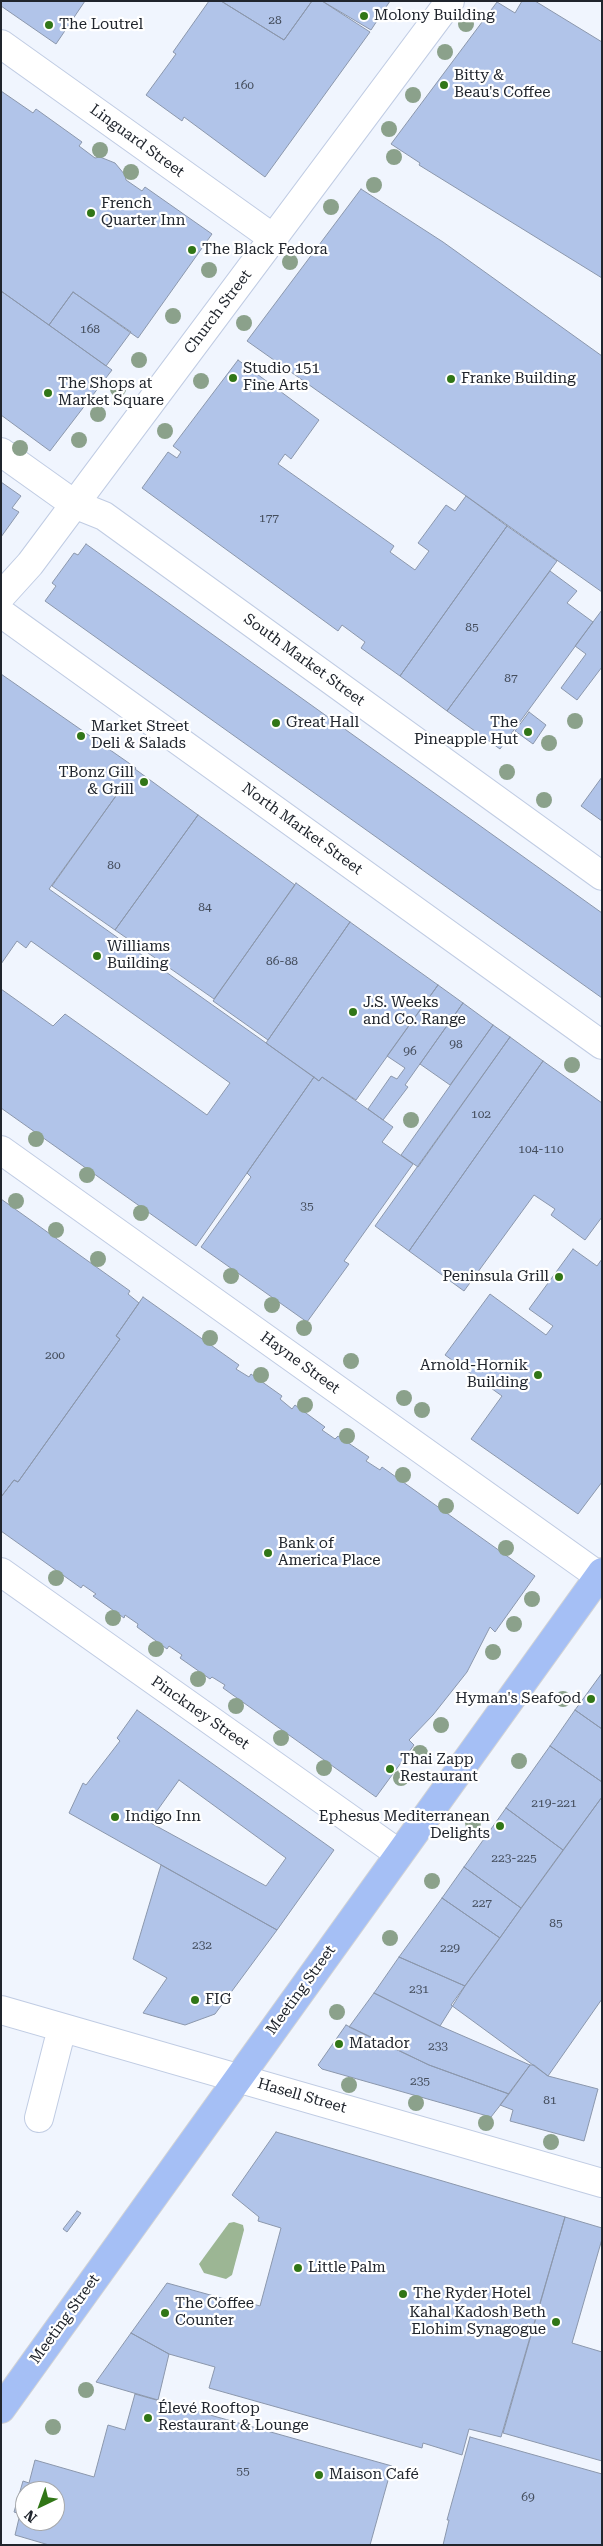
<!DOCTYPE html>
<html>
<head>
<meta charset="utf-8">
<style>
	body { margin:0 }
	#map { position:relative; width:603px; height:2546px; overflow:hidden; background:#f0f5fe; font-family:"Roboto Serif",serif }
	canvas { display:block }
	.frame { position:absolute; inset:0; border:2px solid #20252d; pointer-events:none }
	.north { position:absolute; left:15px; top:2481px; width:50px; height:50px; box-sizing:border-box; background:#fff; border:1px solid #a6a8ab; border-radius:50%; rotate:222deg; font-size:14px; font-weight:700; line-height:20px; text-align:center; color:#20252d }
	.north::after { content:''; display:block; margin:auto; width:18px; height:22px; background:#317617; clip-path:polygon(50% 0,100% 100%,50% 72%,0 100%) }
</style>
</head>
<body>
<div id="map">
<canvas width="603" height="2546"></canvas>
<div class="frame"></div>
<div class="north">N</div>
</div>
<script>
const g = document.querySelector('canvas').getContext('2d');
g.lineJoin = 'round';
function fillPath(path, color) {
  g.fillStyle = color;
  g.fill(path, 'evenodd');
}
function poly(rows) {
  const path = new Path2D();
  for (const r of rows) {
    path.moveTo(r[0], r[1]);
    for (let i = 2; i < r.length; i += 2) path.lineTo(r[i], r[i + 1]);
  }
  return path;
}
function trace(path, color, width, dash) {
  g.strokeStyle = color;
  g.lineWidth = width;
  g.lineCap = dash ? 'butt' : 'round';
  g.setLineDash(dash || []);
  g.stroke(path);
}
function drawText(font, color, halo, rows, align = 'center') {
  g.font = font + ' "Roboto Serif",serif';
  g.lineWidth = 4.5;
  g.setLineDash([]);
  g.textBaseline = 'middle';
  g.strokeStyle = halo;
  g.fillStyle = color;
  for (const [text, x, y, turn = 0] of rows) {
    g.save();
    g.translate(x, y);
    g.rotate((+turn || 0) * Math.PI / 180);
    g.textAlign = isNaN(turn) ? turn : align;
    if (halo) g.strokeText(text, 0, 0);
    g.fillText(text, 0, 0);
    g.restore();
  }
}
fillPath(poly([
	[234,2222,243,2225,244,2230,232,2275,226,2279,204,2273,199,2264,229,2223]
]), '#9cb694');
const building = poly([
	[1,1,85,1,56,44,1,6,1,1],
	[209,1,221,1,284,40,312,1,322,1,370,32,265,177,184,117,182,121,146,95,176,54,173,52,209,1],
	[221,1,312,1,284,40,221,1],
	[322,1,390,1,371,30,322,1],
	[522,1,535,1,602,42,602,278,419,165,420,163,391,144,497,2,515,13,522,1],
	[1,91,33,113,36,109,82,142,79,146,95,158,100,157,115,163,125,175,126,180,142,191,145,187,212,234,138,338,73,292,49,325,1,291,1,91],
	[361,189,443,242,602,356,602,592,247,341,361,189],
	[1,291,112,370,50,451,1,415,1,291],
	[73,292,131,332,106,366,49,325,73,292],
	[238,360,319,420,291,459,285,454,278,464,394,546,390,552,415,570,429,551,418,543,446,505,455,511,466,496,507,526,400,676,361,648,365,642,342,625,338,631,142,488,168,452,177,458,181,452,173,446,238,360],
	[1,482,21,496,12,508,19,512,1,537,1,482],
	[507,526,557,561,447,711,400,676,507,526],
	[86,544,602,913,602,998,45,601,56,586,52,583,74,553,78,555,86,544],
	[550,571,577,591,567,603,593,622,500,749,447,711,550,571],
	[602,610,602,667,577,700,561,688,586,654,575,646,602,610],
	[1,674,136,768,49,889,314,1077,196,1246,1,1108,1,989,53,1026,65,1014,207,1115,230,1083,31,941,26,948,17,941,1,964,1,674],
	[529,712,546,725,533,744,515,731,529,712],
	[135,769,198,815,115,930,52,886,135,769],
	[602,777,602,821,581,806,602,777],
	[198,815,295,885,214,999,115,930,198,815],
	[296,883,350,922,268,1040,213,1001,296,883],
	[350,922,438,985,356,1100,322,1077,319,1081,266,1043,350,922],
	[438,985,463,1003,405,1085,408,1087,383,1120,368,1109,391,1076,397,1079,405,1068,387,1056,438,985],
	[463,1003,493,1025,450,1085,420,1064,463,1003],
	[493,1025,510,1037,418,1167,401,1155,493,1025],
	[510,1037,543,1061,409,1251,375,1226,510,1037],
	[543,1061,602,1103,602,1217,585,1240,551,1215,555,1209,534,1195,464,1291,409,1251,543,1061],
	[314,1077,319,1081,322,1077,393,1127,382,1142,413,1164,344,1261,349,1264,307,1322,201,1247,251,1177,247,1173,249,1170,314,1077],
	[1,1199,130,1291,128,1294,139,1303,116,1336,120,1339,18,1482,14,1480,1,1497,1,1199],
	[573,1249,597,1266,602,1259,602,1482,578,1514,471,1439,502,1396,445,1355,490,1294,546,1335,553,1326,529,1309,573,1249],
	[143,1297,239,1365,236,1369,249,1377,251,1374,282,1396,280,1399,292,1409,295,1405,325,1427,322,1430,335,1439,338,1436,369,1457,366,1461,380,1470,382,1467,535,1576,495,1632,490,1627,467,1672,433,1715,409,1740,414,1745,376,1797,223,1688,225,1685,212,1677,210,1679,180,1658,182,1655,169,1646,167,1649,137,1627,138,1624,125,1615,124,1618,93,1596,96,1594,83,1585,81,1588,1,1531,1,1497,14,1480,18,1482,120,1339,116,1336,143,1297],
	[602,1673,602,1729,575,1710,602,1673],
	[137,1710,334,1850,277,1930,69,1813,83,1783,86,1785,120,1741,117,1738,137,1710],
	[179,1780,286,1858,266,1886,149,1822,179,1780],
	[575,1710,602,1729,602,1782,550,1746,575,1710],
	[550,1746,602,1782,602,1797,563,1850,506,1808,550,1746],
	[602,1797,602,1999,548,2076,451,2005,602,1797],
	[506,1808,563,1850,521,1908,464,1867,506,1808],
	[161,1865,277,1930,215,2014,185,2025,143,2013,167,1978,133,1959,161,1865],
	[464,1867,521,1908,500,1938,442,1898,464,1867],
	[442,1898,500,1938,465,1986,399,1957,442,1898],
	[399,1957,465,1986,440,2026,374,1993,399,1957],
	[374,1993,440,2026,530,2065,509,2094,429,2065,349,2027,374,1993],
	[346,2025,429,2065,509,2094,491,2117,322,2069,318,2065,346,2025],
	[530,2065,534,2065,548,2076,598,2089,584,2141,510,2121,513,2110,500,2105,530,2065],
	[276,2132,565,2217,501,2437,469,2429,462,2455,423,2443,422,2448,209,2388,215,2367,169,2354,131,2333,167,2283,232,2301,232,2298,260,2306,281,2228,258,2221,259,2217,232,2195,276,2132],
	[77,2211,81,2213,67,2232,63,2229,77,2211],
	[565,2217,602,2228,602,2239,572,2343,602,2352,602,2461,503,2433,565,2217],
	[131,2333,169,2354,158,2400,96,2382,131,2333],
	[135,2394,392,2466,370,2545,49,2545,15,2535,20,2514,14,2512,23,2481,29,2483,35,2460,94,2477,108,2425,125,2430,135,2394],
	[25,2491,55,2491,55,2521,25,2521,25,2491],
	[470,2437,602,2474,602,2545,443,2545,449,2520,447,2520,470,2437]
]);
fillPath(building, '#b1c4e9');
trace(building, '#8b97ac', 1);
const minor = poly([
	[1,44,273,238],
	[1,452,74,504,104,516,602,876],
	[1,596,30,564,450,1],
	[1,613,602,1045],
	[1,1150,599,1576],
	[1,1572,398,1853],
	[1,2010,602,2183],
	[39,2118,62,2028]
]);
const major = poly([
	[1,2409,602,1572]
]);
trace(minor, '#c0cce3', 30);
trace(major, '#d2d3d5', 30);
trace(minor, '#fff', 28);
trace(major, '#a5bff5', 28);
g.fillStyle = '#8ba18b';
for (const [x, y] of [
	[466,24],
	[445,52],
	[413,95],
	[389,129],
	[100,150],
	[394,157],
	[131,172],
	[374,185],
	[331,207],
	[290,262],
	[209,270],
	[173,316],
	[244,323],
	[139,360],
	[201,381],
	[118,389],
	[98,414],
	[165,431],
	[79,440],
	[20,448],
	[575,721],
	[549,743],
	[507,772],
	[544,800],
	[572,1065],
	[411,1120],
	[36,1139],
	[87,1175],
	[16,1201],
	[141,1213],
	[56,1230],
	[98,1259],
	[231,1276],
	[272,1305],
	[304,1328],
	[210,1338],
	[351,1361],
	[261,1375],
	[404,1398],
	[305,1405],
	[422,1410],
	[347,1436],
	[403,1475],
	[446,1506],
	[506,1548],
	[56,1578],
	[532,1599],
	[113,1618],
	[514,1624],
	[156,1649],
	[493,1652],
	[198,1679],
	[563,1699],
	[236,1706],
	[441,1725],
	[281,1738],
	[420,1753],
	[519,1761],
	[324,1768],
	[401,1778],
	[473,1823],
	[432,1881],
	[390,1938],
	[337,2012],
	[349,2085],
	[416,2103],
	[486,2123],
	[551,2142],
	[86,2390],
	[53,2427]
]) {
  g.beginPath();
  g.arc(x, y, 8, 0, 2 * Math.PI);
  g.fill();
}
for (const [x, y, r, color] of [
	[364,16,5,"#317617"],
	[49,25,5,"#317617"],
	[444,85,5,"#317617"],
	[91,213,5,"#317617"],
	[192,250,5,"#317617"],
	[233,378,5,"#317617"],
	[451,379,5,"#317617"],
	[48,393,5,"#317617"],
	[276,723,5,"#317617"],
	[528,732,5,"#317617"],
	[81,736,5,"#317617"],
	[144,782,5,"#317617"],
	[97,956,5,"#317617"],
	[353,1012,5,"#317617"],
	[559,1277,5,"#317617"],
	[538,1375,5,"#317617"],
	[268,1553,5,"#317617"],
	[591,1699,5,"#317617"],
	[390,1769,5,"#317617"],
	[115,1817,5,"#317617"],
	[500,1826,5,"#317617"],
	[195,2000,5,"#317617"],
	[339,2044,5,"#317617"],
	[298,2268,5,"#317617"],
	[403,2294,5,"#317617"],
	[165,2313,5,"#317617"],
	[556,2322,5,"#317617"],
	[148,2418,5,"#317617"],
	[319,2475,5,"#317617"]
]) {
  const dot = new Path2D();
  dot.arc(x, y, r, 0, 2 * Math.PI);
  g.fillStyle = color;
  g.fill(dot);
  trace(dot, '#fff', 2);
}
drawText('12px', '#444d5c', null, [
	["28",275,20],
	["160",244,85],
	["168",90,329],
	["177",269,518],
	["85",472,627],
	["87",511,678],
	["80",114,865],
	["84",205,907],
	["86-88",282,961],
	["98",456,1044],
	["96",410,1051],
	["102",481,1114],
	["104-110",541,1149],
	["35",307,1206],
	["200",55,1355],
	["219-221",554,1803],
	["223-225",514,1858],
	["227",482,1903],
	["85",556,1923],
	["232",202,1945],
	["229",450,1948],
	["231",419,1989],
	["233",438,2046],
	["235",420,2081],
	["81",550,2100],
	["55",243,2471],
	["69",528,2497]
]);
drawText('15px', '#20252d', '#fff', [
	["Molony Building",374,16],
	["The Loutrel",59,25],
	["Bitty &",454,76],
	["Beau's Coffee",454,93],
	["French",101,204],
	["Quarter Inn",101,221],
	["The Black Fedora",202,250],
	["Studio 151",243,369],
	["Fine Arts",243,386],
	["Franke Building",461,379],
	["The Shops at",58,384],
	["Market Square",58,401],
	["Great Hall",286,723],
	["The",518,723,"right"],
	["Pineapple Hut",518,740,"right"],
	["Market Street",91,727],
	["Deli & Salads",91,744],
	["TBonz Gill",134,773,"right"],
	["& Grill",134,790,"right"],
	["Williams",107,947],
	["Building",107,964],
	["J.S. Weeks",363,1003],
	["and Co. Range",363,1020],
	["Peninsula Grill",549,1277,"right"],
	["Arnold-Hornik",528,1366,"right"],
	["Building",528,1383,"right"],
	["Bank of",278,1544],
	["America Place",278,1561],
	["Hyman's Seafood",581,1699,"right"],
	["Thai Zapp",400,1760],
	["Restaurant",400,1777],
	["Indigo Inn",125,1817],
	["Ephesus Mediterranean",490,1817,"right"],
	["Delights",490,1834,"right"],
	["FIG",205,2000],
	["Matador",349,2044],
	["Little Palm",308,2268],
	["The Ryder Hotel",413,2294],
	["The Coffee",175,2304],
	["Counter",175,2321],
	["Kahal Kadosh Beth",546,2313,"right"],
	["Elohim Synagogue",546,2330,"right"],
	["Élevé Rooftop",158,2409],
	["Restaurant & Lounge",158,2426],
	["Maison Café",329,2475]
], 'left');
drawText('15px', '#20252d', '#fff', [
	["Linguard Street",137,141,36],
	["Church Street",218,312,-53],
	["South Market Street",304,660,36],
	["North Market Street",302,829,36],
	["Hayne Street",300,1363,36],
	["Pinckney Street",200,1713,35],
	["Meeting Street",301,1990,-54],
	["Hasell Street",302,2096,16],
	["Meeting Street",65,2319,-54]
]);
</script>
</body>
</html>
